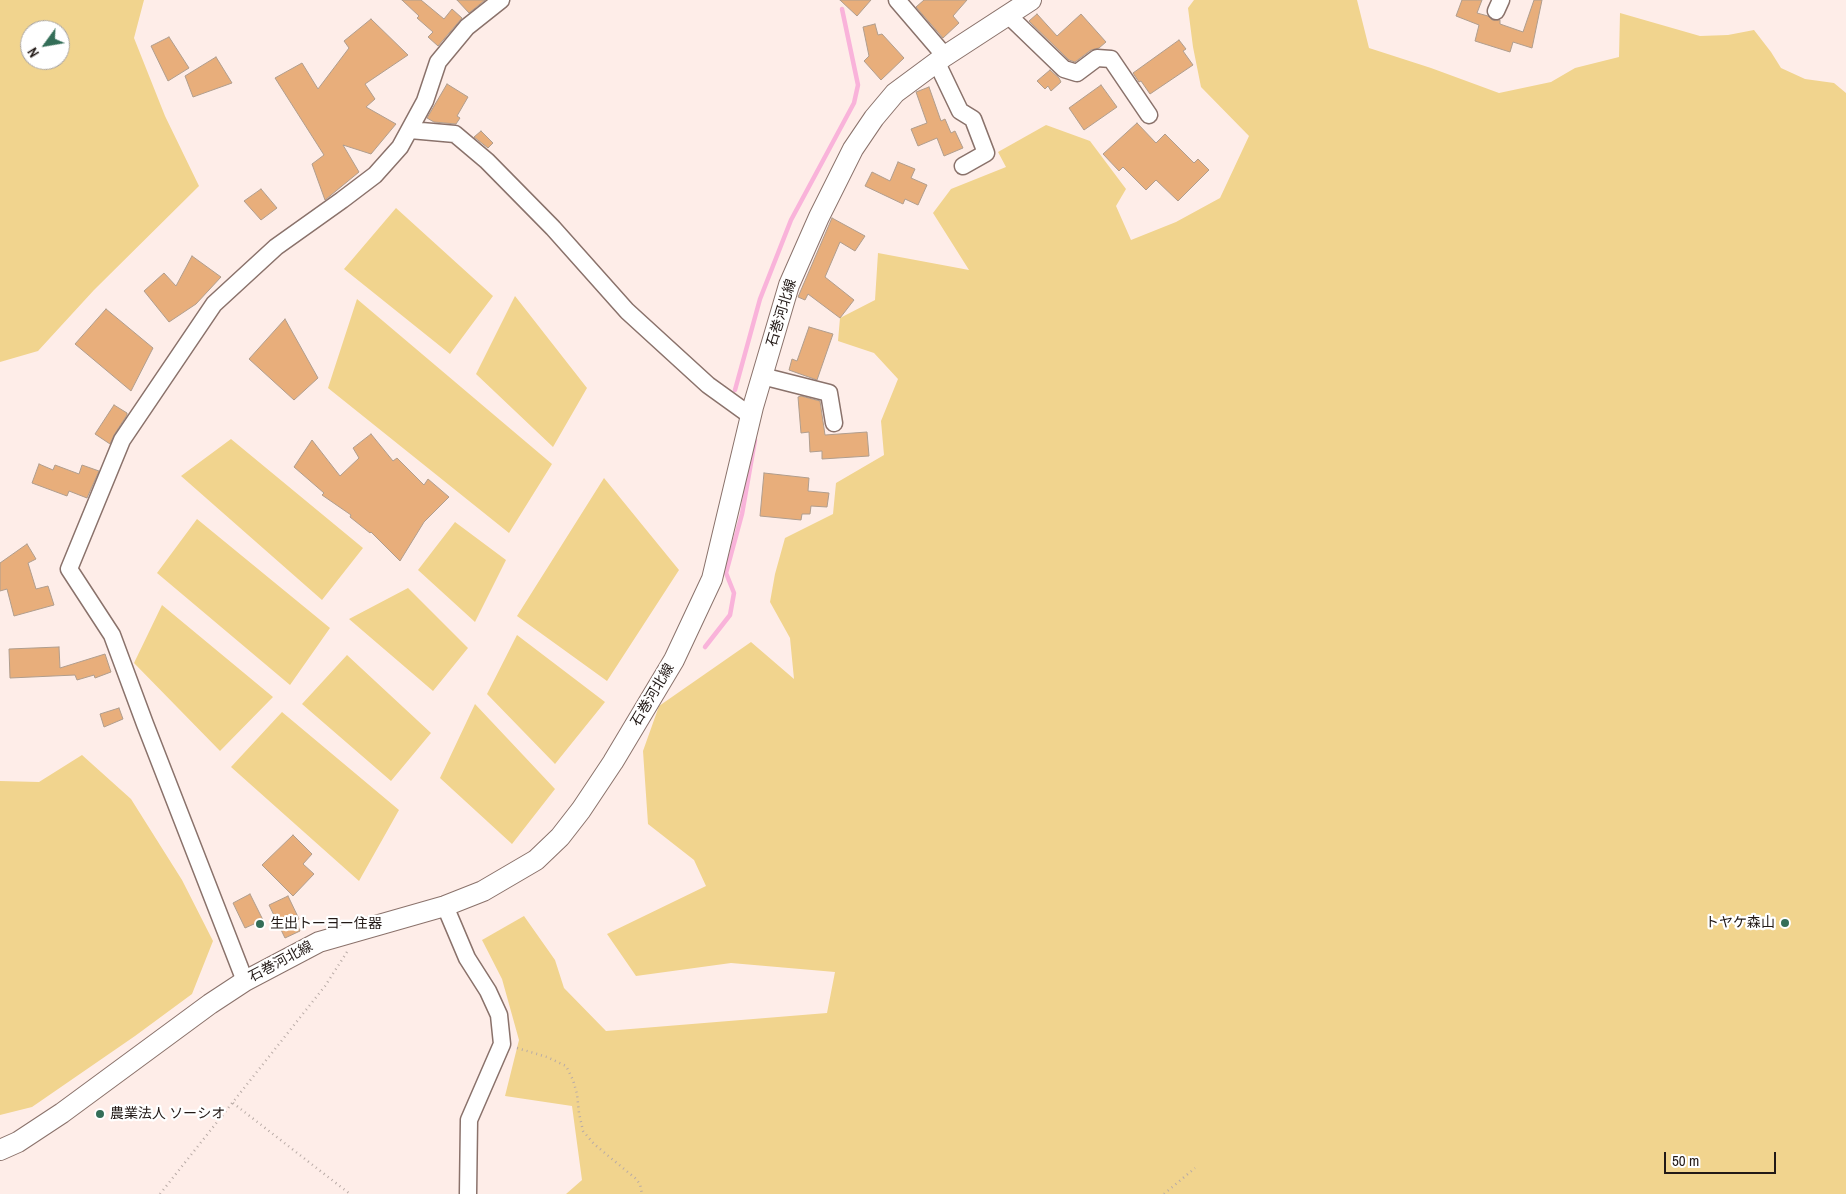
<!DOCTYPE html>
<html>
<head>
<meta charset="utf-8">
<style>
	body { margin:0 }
	#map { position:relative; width:1846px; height:1194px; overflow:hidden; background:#feede8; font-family:"Archivo Narrow",sans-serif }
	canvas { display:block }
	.north { position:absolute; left:20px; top:20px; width:50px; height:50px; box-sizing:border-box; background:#fff; border:1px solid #a7a3a2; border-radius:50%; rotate:238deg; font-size:14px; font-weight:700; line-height:20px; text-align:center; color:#221916 }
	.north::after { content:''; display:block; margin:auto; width:18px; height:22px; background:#346e58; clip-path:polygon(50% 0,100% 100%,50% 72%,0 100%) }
	.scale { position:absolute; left:1664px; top:1152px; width:112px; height:22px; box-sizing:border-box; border:2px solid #221916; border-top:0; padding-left:6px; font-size:15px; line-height:18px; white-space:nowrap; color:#221916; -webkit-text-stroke:4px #fff; paint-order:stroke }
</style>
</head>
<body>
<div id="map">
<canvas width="1846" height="1194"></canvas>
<div class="north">N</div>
<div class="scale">50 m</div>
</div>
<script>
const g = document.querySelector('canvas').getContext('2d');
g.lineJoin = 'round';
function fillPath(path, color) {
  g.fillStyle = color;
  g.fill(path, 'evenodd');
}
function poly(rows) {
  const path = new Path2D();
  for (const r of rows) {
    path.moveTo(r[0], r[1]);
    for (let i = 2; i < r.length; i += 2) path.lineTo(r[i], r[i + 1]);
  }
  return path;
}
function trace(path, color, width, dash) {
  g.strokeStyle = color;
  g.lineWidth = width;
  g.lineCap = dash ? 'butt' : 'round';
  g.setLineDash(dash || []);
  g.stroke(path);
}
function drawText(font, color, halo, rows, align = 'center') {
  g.font = font + ' "Archivo Narrow","Noto Sans JP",sans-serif';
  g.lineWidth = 4.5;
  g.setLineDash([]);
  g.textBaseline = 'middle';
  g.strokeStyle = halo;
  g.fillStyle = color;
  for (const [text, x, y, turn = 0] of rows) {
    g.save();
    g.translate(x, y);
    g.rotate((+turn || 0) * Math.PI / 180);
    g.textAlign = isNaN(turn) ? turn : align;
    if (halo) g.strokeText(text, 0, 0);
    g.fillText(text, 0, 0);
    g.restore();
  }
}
fillPath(poly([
	[0,0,144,0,134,38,165,116,199,186,94,290,38,351,0,362],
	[30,30,60,30,60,60,30,60],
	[1194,0,1357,0,1369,48,1431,68,1499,93,1551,82,1575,68,1619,57,1620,13,1700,36,1728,35,1754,30,1771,52,1781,68,1805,79,1834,83,1846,93,1846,1194,566,1194,582,1180,572,1106,505,1096,519,1040,502,979,482,940,524,916,555,960,564,988,606,1031,827,1013,835,972,731,963,636,976,607,934,706,886,694,860,648,824,643,751,659,706,751,642,794,679,790,638,770,602,775,574,785,538,833,514,836,483,884,455,881,421,898,379,874,353,838,341,840,318,875,300,878,253,969,270,933,213,951,189,1006,167,998,152,1046,125,1090,141,1126,189,1116,206,1131,240,1176,222,1220,198,1249,136,1201,87,1193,47,1188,8],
	[396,208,493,296,450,354,344,269],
	[515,296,587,388,553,447,476,374],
	[357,299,552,464,509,533,328,388],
	[231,439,363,548,322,600,181,476],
	[604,478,679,570,607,681,517,616],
	[197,519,330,628,290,685,157,573],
	[455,522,506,560,475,622,418,570],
	[408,588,468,648,433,691,349,619],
	[162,605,273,697,220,751,134,663],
	[517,635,605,702,555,764,487,694],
	[347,655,431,733,391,781,302,704],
	[475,704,555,789,512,844,440,778],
	[282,712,399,810,359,881,231,767],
	[82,755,131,799,182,880,213,941,192,994,135,1036,32,1107,0,1115,0,781,39,782]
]), '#f1d48e');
trace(poly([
	[735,390,760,299,791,220,854,103,858,85,842,9],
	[705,647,730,615,734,593,726,573,742,514,755,440]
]), '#f9b3da', 4.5);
const building = poly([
	[402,0,421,0,444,19,452,9,462,18,438,46,428,37,433,32,417,18,419,16,402,0],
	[457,0,485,0,469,13,457,0],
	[840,0,871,0,857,16,840,0],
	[924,0,967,0,953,16,959,23,943,38,916,7,924,0],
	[1462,0,1482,0,1477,13,1488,16,1492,20,1500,20,1500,24,1523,32,1534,0,1542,0,1532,48,1513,42,1510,52,1475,41,1479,25,1456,16,1462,0],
	[1037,14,1057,36,1081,14,1106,42,1099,48,1091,50,1075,62,1069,60,1029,21,1037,14],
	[371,19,408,55,365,84,375,99,366,107,396,124,371,154,343,145,359,172,325,200,312,164,324,155,275,78,302,63,318,89,349,48,344,41,371,19],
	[875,24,878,35,882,34,904,58,881,80,864,61,869,56,863,27,875,24],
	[169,37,189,68,168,81,151,46,169,37],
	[1179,40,1186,49,1183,51,1193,65,1150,94,1141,81,1139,82,1133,73,1179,40],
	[216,57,232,83,193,97,185,76,216,57],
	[1050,70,1059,78,1061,82,1051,91,1048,86,1045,89,1037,81,1050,70],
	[447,84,468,97,457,116,460,118,456,124,434,122,427,118,447,84],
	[1101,85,1117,107,1084,130,1069,108,1101,85],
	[929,87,941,121,945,119,951,133,955,131,963,148,944,156,937,138,918,146,911,129,927,123,916,92,929,87],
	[1137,123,1156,143,1165,134,1194,163,1198,159,1209,170,1178,201,1156,180,1146,190,1123,167,1119,171,1103,154,1137,123],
	[481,131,493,143,488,148,474,137,481,131],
	[898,162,915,169,911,178,927,185,918,205,905,199,903,204,865,186,872,172,890,181,898,162],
	[261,189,277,208,261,220,244,201,261,189],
	[832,218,865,236,855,251,840,242,825,277,854,300,840,318,808,294,805,300,798,297,832,218],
	[192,256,221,277,196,304,169,322,144,291,164,273,176,286,192,256],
	[106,309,153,348,131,391,75,344,106,309],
	[285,319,318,378,294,400,249,359,285,319],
	[809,327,833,334,817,380,789,370,792,359,797,361,809,327],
	[801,396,820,401,825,435,867,432,869,456,822,459,822,451,810,452,809,432,801,433,798,397,801,396],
	[114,405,127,413,127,415,114,435,110,444,95,434,114,405],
	[371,434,393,461,397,458,424,485,428,479,449,497,424,522,400,561,371,532,370,533,350,517,351,515,322,495,324,493,294,467,312,440,340,476,359,458,353,448,371,434],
	[39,464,53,470,55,465,79,474,82,465,99,471,87,498,69,491,67,496,32,483,39,464],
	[764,473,809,478,808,491,829,493,827,507,811,506,810,514,802,514,801,520,760,516,764,473],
	[27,544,36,559,28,563,36,589,48,586,54,605,14,616,7,589,0,591,0,563,27,544],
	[59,647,60,668,105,654,111,672,95,678,94,675,77,680,75,675,10,678,9,649,59,647],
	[119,708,123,719,104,727,100,714,119,708],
	[293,835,312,854,303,864,314,874,293,896,262,865,293,835],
	[250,894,263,920,245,928,233,903,250,894],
	[288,896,299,919,296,921,300,931,285,938,269,905,288,896]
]);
fillPath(building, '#e8ae7b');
trace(building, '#b09d8d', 1);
const minor = poly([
	[897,0,945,56],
	[1496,11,1501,0],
	[1008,15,1064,69,1077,73,1097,58,1111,59,1149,115],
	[937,63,960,111,973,119,986,153,963,166],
	[410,130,455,134,487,161,553,228,627,311,708,385,751,416],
	[762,376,829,393,834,423],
	[445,906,467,958,488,991,499,1015,502,1044,469,1120,468,1194],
	[245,981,145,724,112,635,69,569,122,440,214,304,276,247,342,200,375,175,400,147,425,101,438,62,467,27,501,0]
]);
const major = poly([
	[0,1150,18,1142,62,1113,210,1004,245,981,319,942,445,906,483,891,536,860,560,837,581,810,613,762,674,660,712,579,753,407,789,285,819,217,853,149,874,118,895,93,945,56,1031,0]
]);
trace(minor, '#8a726b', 19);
trace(major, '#8a726b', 22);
trace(poly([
	[517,1048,547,1057,566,1066,573,1080,577,1094,579,1113,583,1131,594,1144,635,1178,640,1184,642,1194],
	[233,1103,350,1194],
	[160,1194,325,986,347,952],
	[1164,1194,1195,1168]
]), '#b9aba6', 2.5, [1, 4]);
trace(minor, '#fff', 16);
trace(major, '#fff', 20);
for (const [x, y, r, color] of [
	[1785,923,5,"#346e58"],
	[260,924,5,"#346e58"],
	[100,1114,5,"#346e58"]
]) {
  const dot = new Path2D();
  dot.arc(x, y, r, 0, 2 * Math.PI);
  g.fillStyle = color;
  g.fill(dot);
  trace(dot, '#fff', 2);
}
drawText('14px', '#221916', '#fff', [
	["石巻河北線",782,313,-73],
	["石巻河北線",653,695,-59],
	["石巻河北線",281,962,-28]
]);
drawText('14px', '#221916', '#fff', [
	["トヤケ森山",1775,923,"right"],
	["生出トーヨー住器",270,924],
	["農業法人 ソーシオ",110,1114]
], 'left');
</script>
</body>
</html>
